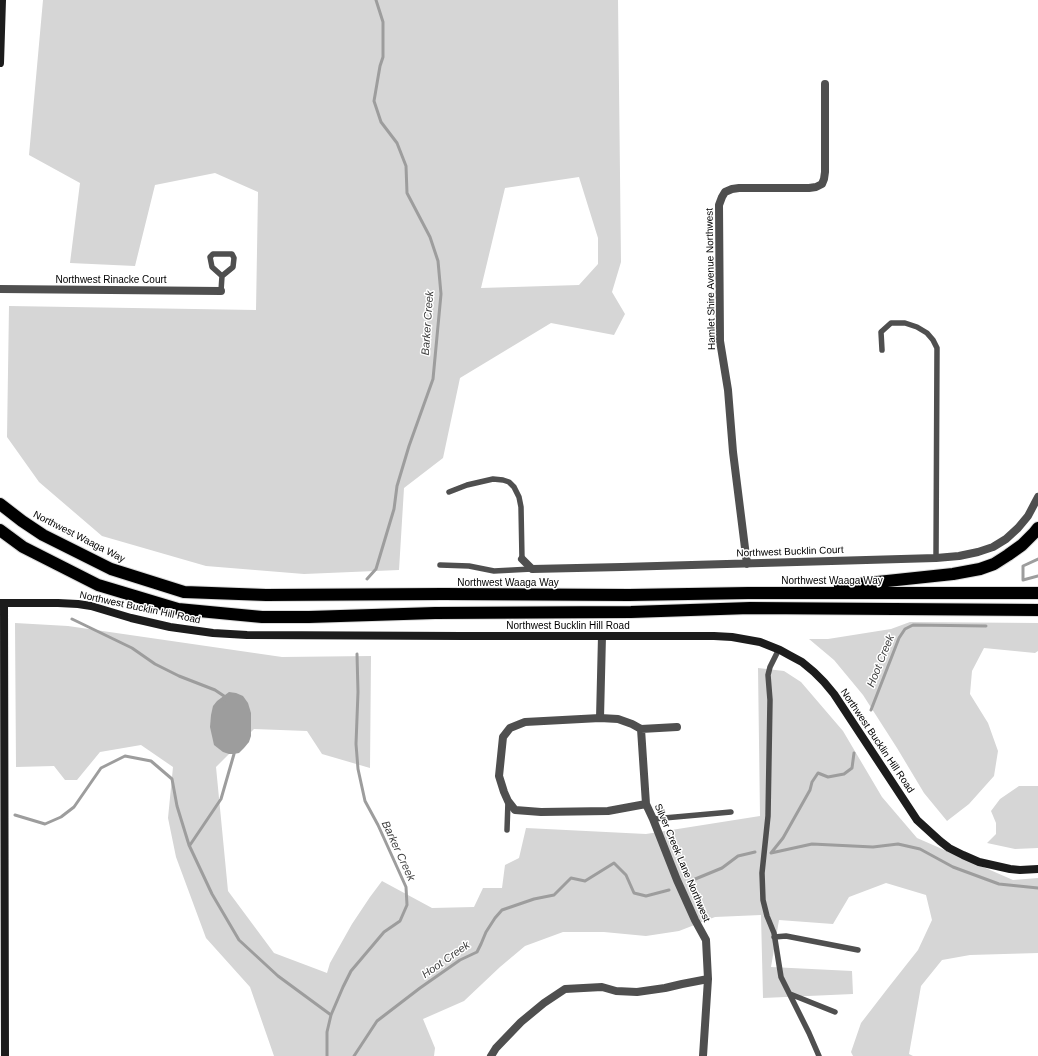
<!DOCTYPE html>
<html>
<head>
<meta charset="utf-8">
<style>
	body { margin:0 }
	canvas { display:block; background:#fff }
</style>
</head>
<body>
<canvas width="1038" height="1056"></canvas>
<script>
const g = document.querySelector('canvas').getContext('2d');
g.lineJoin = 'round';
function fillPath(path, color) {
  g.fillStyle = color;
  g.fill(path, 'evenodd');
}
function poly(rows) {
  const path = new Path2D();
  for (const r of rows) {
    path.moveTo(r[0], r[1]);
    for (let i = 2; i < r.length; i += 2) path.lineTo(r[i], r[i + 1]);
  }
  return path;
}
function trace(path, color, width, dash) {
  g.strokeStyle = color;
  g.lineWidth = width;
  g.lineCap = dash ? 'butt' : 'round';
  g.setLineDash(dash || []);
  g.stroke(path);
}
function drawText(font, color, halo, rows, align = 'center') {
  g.font = font + ' Helvetica,sans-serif';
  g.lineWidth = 3;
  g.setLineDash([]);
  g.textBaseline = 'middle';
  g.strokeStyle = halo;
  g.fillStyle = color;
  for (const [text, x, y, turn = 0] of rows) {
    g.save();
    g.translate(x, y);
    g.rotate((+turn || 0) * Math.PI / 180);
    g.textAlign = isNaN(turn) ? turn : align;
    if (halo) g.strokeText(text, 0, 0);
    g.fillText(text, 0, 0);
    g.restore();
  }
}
fillPath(poly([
	[43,0,618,0,621,262,612,292,625,314,614,335,551,323,460,378,443,458,404,488,399,570,304,574,206,566,102,536,39,482,7,437,9,306,256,310,258,192,215,173,155,185,135,266,70,263,80,183,29,155],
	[579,177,598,238,598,264,579,285,481,288,505,188],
	[910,622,1038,623,1038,651,1035,653,984,648,972,671,970,694,988,723,998,751,994,776,969,804,947,821,924,793,897,748,863,695,834,660,809,639,828,639,891,629],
	[15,623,68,626,282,657,371,656,370,768,322,754,307,731,254,729,216,767,228,891,274,953,327,973,330,963,352,924,370,897,382,881,432,908,474,907,483,888,502,888,505,865,519,858,526,828,646,834,760,816,758,668,784,671,801,682,843,731,882,797,917,838,1013,880,1038,878,1038,953,970,955,942,960,921,986,909,1054,913,1056,853,1056,851,1052,861,1023,888,988,918,950,932,920,926,895,886,883,849,897,833,924,779,920,771,967,852,971,853,994,763,998,761,915,715,917,679,931,646,936,604,932,563,932,525,946,500,967,464,1001,423,1019,435,1048,434,1056,274,1056,250,987,206,938,176,857,168,818,173,767,141,745,100,752,77,780,65,780,54,766,16,767],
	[1019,786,1038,786,1038,848,1015,849,987,843,996,834,996,823,991,811,1000,799]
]), '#d6d6d6');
fillPath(poly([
	[229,692,236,693,243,696,248,703,251,713,251,736,249,742,244,748,239,753,234,754,229,754,223,752,214,745,210,727,211,715,213,706,217,701]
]), '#9d9d9d');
trace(poly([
	[1038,559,1023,566,1023,580,1038,576],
	[367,579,376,569,394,509,397,486,409,446,433,379,441,294,438,261,430,237,407,193,406,166,397,143,381,122,374,101,380,66,383,57,383,22,376,0],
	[72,619,132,648,155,664,179,676,215,690,224,696,225,700],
	[871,710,899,638,905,629,913,625,986,626],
	[15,815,45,824,61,817,74,807,101,768,125,756,151,761,172,779,177,806,189,845,212,894,239,940,278,976,331,1015],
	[190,845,221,799,234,754,234,752],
	[771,853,812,844,873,847,898,844,920,849,953,867,999,884,1038,888],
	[771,853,783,838,810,790,812,782,818,773,828,777,844,774,852,768,854,753],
	[688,882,722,868,738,856,755,852],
	[327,1056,327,1032,331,1015,343,987,351,971,384,932,400,921,407,905,406,887,378,825,365,801,358,769,356,744,358,692,357,654],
	[354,1056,377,1021,420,988,460,960,477,952,481,944,486,932,495,918,502,910,534,899,554,895,571,878,585,881,614,863,626,875,634,893,646,896,669,890]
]), '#9d9d9d', 3);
const highway = poly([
	[0,504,22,521,43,535,111,569,184,592,266,595,443,594,629,595,748,593,1038,593],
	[0,530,23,547,98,585,178,609,262,617,309,617,435,613,631,612,750,608,1038,610],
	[840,586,953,574,980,569,994,564,1008,555,1022,545,1034,533,1038,528]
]);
trace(highway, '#dbdbdb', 14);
trace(poly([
	[221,291,222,276,233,267,234,258,232,254,213,254,210,257,212,267,222,276],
	[882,350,881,332,891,323,905,323,917,327,927,333,933,340,937,348,936,558],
	[449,492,467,485,493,479,503,480,509,482,514,487,519,497,521,507,522,559],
	[440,565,469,566,494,571,532,569],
	[779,649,770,667,768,675,770,700,768,816,762,873,763,900,767,916,774,933,781,977,809,1033,819,1056],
	[653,819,731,812],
	[507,830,508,801],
	[774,937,786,936,858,950],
	[790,994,835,1012]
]), '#4f4f4f', 5.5);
trace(poly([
	[0,289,221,291],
	[522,559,532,569,622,567,936,558,959,556,978,552,993,547,1006,539,1018,528,1028,516,1038,497],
	[747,564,733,452,728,390,720,341,719,205,722,197,725,192,732,189,739,188,809,188,816,187,822,184,824,179,825,172,825,84],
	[600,718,602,636],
	[641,729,677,727],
	[646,804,608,811,541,812,515,810,508,801,504,792,499,776,503,737,510,728,525,722,600,718,618,719,632,724,641,729,646,804,653,819,677,880,695,920,706,940,708,979,703,1056],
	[491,1056,496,1048,521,1022,544,1003,565,989,602,987,616,991,637,992,665,988,682,984,708,979]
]), '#4f4f4f', 8);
trace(poly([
	[0,63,2,0],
	[0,603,58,603,78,604,91,606,131,618,170,627,213,633,247,635,462,636,714,636,732,637,760,642,780,650,789,655,802,662,814,672,824,682,834,694,917,820,940,841,949,848,963,855,979,862,1010,869,1020,870,1038,869],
	[4,603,5,1056]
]), '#1c1c1c', 8);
trace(highway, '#000', 12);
drawText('10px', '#000', '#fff', [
	["Hamlet Shire Avenue Northwest",711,279,-91],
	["Northwest Rinacke Court",111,280],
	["Northwest Waaga Way",79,537,27],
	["Northwest Bucklin Court",790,552,-2],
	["Northwest Waaga Way",832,581],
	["Northwest Waaga Way",508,583],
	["Northwest Bucklin Hill Road",140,608,12],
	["Northwest Bucklin Hill Road",568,626],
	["Northwest Bucklin Hill Road",877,741,56],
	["Silver Creek Lane Northwest",682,863,67]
]);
drawText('italic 11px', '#3e3e3e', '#fff', [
	["Barker Creek",428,323,-86],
	["Hoot Creek",881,661,-68],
	["Barker Creek",398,851,65],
	["Hoot Creek",446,960,-35]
]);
</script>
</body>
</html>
